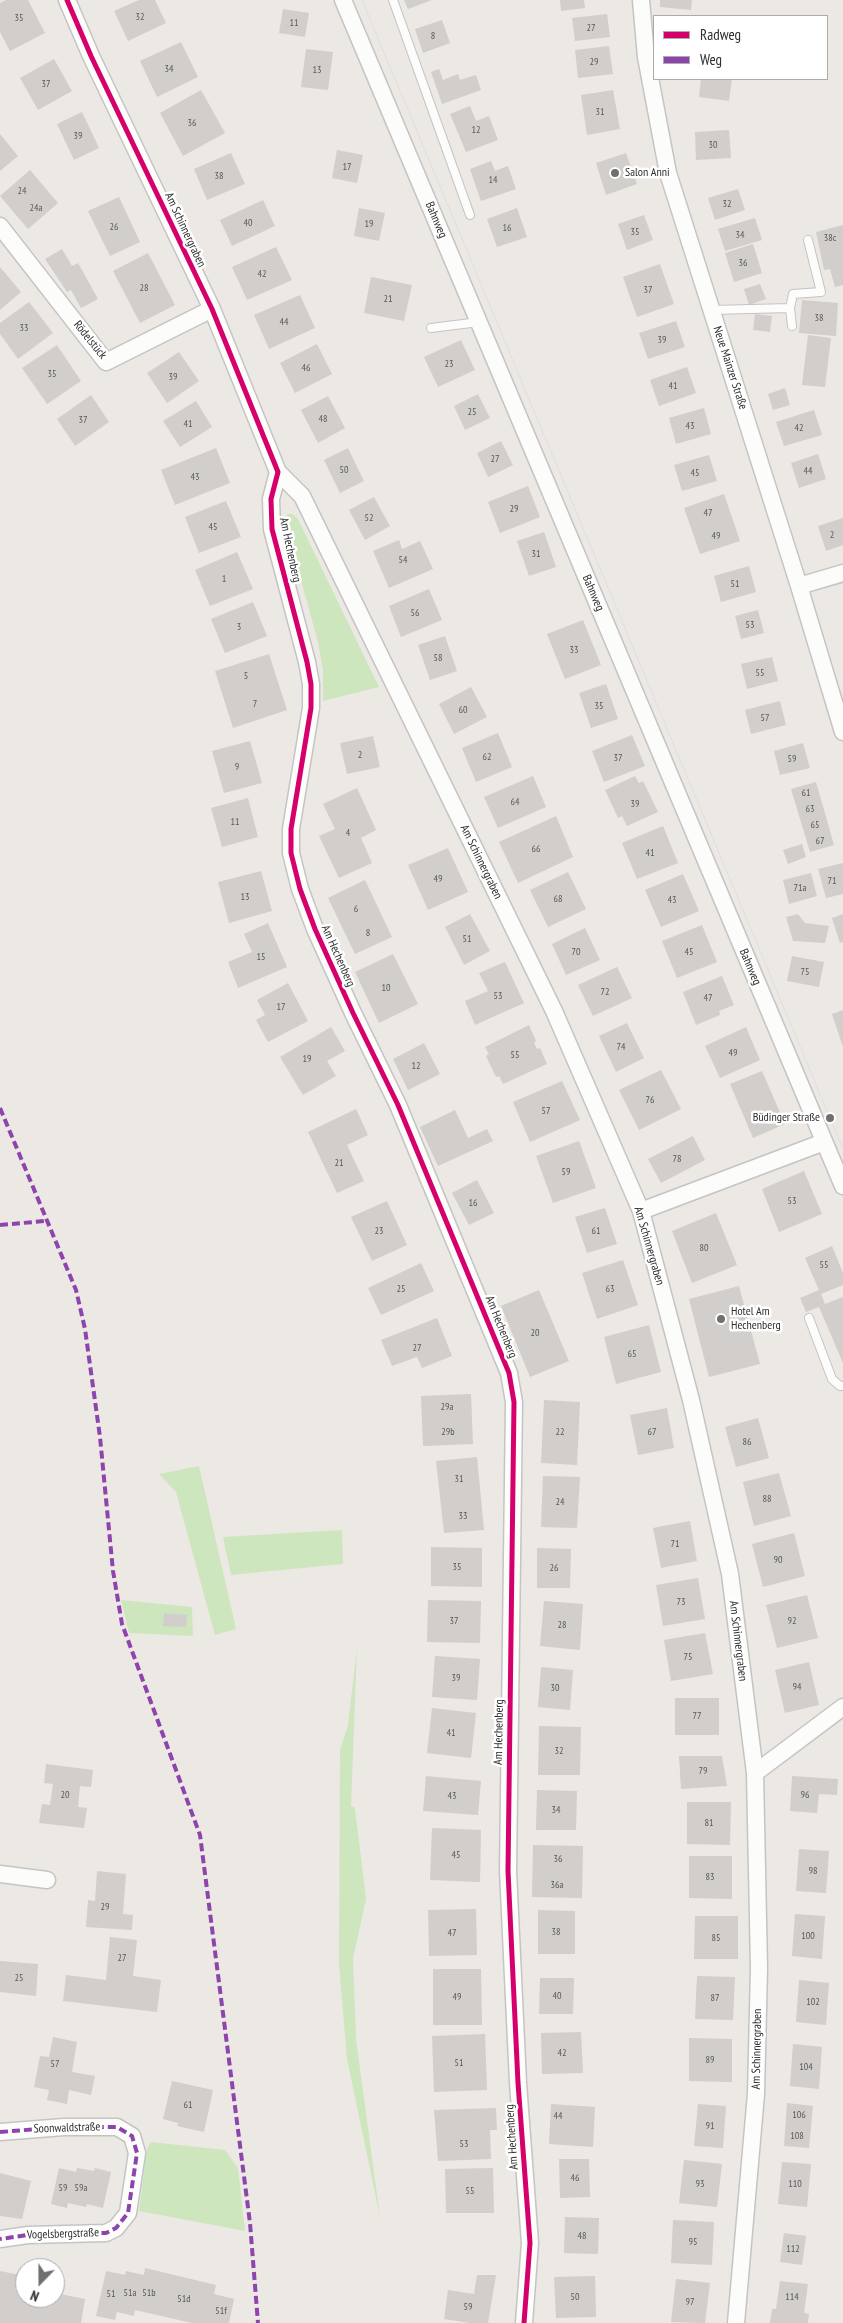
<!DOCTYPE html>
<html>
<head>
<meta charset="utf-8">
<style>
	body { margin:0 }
	#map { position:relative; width:843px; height:2323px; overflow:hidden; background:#ece8e4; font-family:"PT Sans Narrow",sans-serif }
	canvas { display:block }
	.legend { position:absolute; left:653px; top:15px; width:175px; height:65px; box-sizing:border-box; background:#fff; border:1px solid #ababab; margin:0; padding:6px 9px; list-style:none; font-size:15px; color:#2e2e2e }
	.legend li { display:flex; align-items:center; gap:10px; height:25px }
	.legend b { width:25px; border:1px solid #ababab }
	.north { position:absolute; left:15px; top:2258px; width:50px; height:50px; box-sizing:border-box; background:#fff; border:1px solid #ababab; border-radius:50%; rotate:202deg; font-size:14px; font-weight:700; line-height:20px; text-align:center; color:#2e2e2e }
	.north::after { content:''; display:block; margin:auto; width:18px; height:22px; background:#706f6e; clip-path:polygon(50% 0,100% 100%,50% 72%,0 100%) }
</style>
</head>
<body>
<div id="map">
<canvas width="843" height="2323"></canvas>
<ul class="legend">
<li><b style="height:6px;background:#d6006c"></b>Radweg</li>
<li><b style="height:6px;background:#8e44ad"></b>Weg</li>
</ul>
<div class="north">N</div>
</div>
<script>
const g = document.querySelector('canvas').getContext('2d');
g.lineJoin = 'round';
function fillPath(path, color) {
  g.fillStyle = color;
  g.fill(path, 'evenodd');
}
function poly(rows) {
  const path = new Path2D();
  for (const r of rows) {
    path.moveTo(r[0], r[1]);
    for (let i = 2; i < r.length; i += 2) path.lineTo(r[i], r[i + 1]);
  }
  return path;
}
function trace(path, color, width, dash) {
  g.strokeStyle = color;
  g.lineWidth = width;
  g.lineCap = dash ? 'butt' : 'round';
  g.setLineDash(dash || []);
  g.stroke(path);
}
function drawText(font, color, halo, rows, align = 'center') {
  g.font = font + ' "PT Sans Narrow",sans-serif';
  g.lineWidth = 5;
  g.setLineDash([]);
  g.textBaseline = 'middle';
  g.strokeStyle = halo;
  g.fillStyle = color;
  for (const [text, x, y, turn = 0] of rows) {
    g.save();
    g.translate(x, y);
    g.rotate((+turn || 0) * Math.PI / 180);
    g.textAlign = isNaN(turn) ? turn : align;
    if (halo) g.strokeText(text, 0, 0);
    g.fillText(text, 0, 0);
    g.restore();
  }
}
fillPath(poly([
	[288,514,293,514,298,519,379,687,323,701,323,671,318,642,285,522,285,517],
	[199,1466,236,1629,215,1635,176,1492,159,1474],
	[342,1530,343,1564,231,1575,223,1537],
	[121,1600,192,1607,193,1636,129,1633],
	[357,1647,351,1806,355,1808,366,1899,353,1959,356,2039,380,2217,347,2059,339,1964,340,1750,348,1725],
	[151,2142,225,2150,238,2168,245,2231,139,2211,147,2149]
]), '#cee6be');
fillPath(poly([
	[6,0,28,0,45,33,10,51,0,32,0,3],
	[139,0,155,0,166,23,128,41,114,11],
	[404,0,432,0,408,9],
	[560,0,584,0,585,8,561,11],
	[660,0,692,0,691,10,660,7],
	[283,9,309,13,305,37,279,33],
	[607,14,610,37,575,41,572,18],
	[442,20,450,43,423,53,415,29],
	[181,42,198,77,157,97,140,61],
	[609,46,613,74,578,78,575,50],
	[306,49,333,52,328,90,301,87],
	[54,59,72,91,38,110,20,78],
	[439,69,443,80,458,74,460,80,476,75,481,90,442,104,431,72],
	[701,79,732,79,729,101,699,97],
	[201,90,225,133,183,156,160,113],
	[613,90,620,129,587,135,581,95],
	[470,106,476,121,489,116,498,140,466,152,450,114],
	[82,112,99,148,74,160,57,124],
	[729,130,731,158,696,160,695,132],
	[0,134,18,156,0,171],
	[337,150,363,155,357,183,332,178],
	[231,153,245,184,207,200,194,169],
	[626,153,637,184,606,195,596,163],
	[491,161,495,171,508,166,516,189,481,201,470,169],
	[30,170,58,203,28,229,0,196],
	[738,189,745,210,715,220,708,198],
	[119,197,140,242,110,256,88,211],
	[263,200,275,226,232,246,220,220],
	[359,208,385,213,379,241,354,236],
	[517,208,527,237,497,247,487,219],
	[644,215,653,240,627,250,618,224],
	[755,218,762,240,725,251,718,229],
	[843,225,843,285,835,287,830,269,824,270,816,232],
	[753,244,762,273,734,282,725,253],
	[276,247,292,280,247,300,232,267],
	[62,249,72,266,78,263,98,299,81,308,71,290,67,292,45,259],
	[148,253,175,305,140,323,113,271],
	[660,264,674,304,637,317,623,277],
	[0,267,21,292,0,310],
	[371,277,412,285,404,321,364,313],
	[760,284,766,299,749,305,744,289],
	[300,295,315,328,269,349,254,315],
	[802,300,838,303,836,336,799,333],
	[29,302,53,333,18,359,0,334,0,323],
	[755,314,772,316,770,332,753,330],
	[676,321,685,347,648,359,639,333],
	[808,335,831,338,825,387,802,385],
	[461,340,475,370,438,387,424,357],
	[317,344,332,374,295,393,280,363],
	[57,345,81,381,47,404,22,368],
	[179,352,199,381,167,403,147,373],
	[687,367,696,393,659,406,650,380],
	[785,388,790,405,773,410,768,394],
	[478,394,490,418,465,430,454,406],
	[91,395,109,422,75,446,57,419],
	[328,396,345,428,318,443,301,410],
	[196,401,212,427,180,447,163,421],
	[704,408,711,434,676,444,669,418],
	[814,410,822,435,784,446,776,422],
	[501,441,513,465,488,477,477,453],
	[216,448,230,483,175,505,161,470],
	[348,448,364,481,340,493,324,460],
	[818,454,826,479,799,488,791,463],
	[709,455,717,481,682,491,674,465],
	[528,486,540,517,500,533,488,502],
	[724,494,740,541,700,554,684,508],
	[374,497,390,526,365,540,349,510],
	[226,501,241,537,199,553,185,517],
	[843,518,843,545,826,551,818,526],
	[544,532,556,567,529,576,517,541],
	[399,540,402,549,420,541,433,569,389,588,373,551],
	[237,552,253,589,210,606,195,570],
	[749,566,756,592,721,602,714,576],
	[429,589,442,620,401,637,389,606],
	[253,602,267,636,225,653,211,619],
	[758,610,764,633,741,639,735,616],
	[583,620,601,665,565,679,547,634],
	[445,636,457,671,430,680,418,645],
	[269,654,287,710,233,728,215,671],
	[772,657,778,681,747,689,741,664],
	[606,684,618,719,591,728,579,693],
	[471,687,487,717,454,734,439,704],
	[780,701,786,725,751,734,745,710],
	[498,733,512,767,476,782,462,748],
	[632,735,645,766,604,782,592,751],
	[373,736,380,767,347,774,340,743],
	[250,741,262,783,224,793,212,751],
	[803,743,810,768,780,775,774,751],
	[533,776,546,807,498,828,484,797],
	[635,776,639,783,643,781,658,812,627,826,622,816,618,818,605,790],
	[816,782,834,845,810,852,791,789],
	[357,788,376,830,361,838,372,863,339,878,319,836,335,829,323,804],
	[248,798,258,837,222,847,211,808],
	[556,816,573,857,518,883,499,842],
	[663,826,678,863,637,879,622,843],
	[802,844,806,857,788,864,783,850],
	[448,848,468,892,428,910,408,865],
	[843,863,843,894,826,898,818,869],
	[261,871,272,911,229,923,218,882],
	[568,872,586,909,548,927,530,890],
	[811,873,817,896,789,904,783,880],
	[683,874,699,911,661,927,645,890],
	[365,880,392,937,355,954,328,898],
	[470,914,490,951,464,965,445,927],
	[798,914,805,923,829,926,825,943,793,941,786,917],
	[843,914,843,942,840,943,832,918],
	[268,923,287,967,238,988,228,962,252,952,244,934],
	[702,925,717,962,677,978,662,941],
	[585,928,600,960,566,975,552,944],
	[393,954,418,1004,379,1023,355,972],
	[792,956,824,962,819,987,787,981],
	[505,962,524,1003,475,1025,465,1001,488,991,479,973],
	[617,967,632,998,593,1016,578,985],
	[722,976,734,1005,719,1011,720,1015,696,1025,683,992],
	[288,983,308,1021,268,1042,256,1020,265,1015,257,1000],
	[843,1010,843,1047,832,1014],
	[627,1023,644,1058,616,1072,599,1036],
	[529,1025,536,1041,534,1043,537,1049,540,1048,547,1064,503,1084,499,1076,496,1077,486,1056,489,1054,485,1047],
	[331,1027,345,1051,327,1061,336,1076,303,1095,280,1057],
	[746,1027,760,1060,720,1078,705,1046],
	[424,1043,440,1074,408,1090,393,1059],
	[661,1070,681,1109,639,1130,619,1090],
	[762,1071,785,1124,753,1138,730,1084],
	[562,1081,580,1120,530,1142,513,1102],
	[356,1109,368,1135,347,1145,364,1181,337,1193,308,1132],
	[455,1110,468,1138,487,1129,493,1141,438,1166,420,1127],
	[693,1136,705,1160,661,1183,648,1159],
	[579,1141,596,1188,553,1203,536,1156],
	[804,1171,822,1214,779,1232,762,1189],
	[477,1180,494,1213,469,1225,452,1193],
	[387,1201,407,1245,372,1261,351,1217],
	[605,1208,617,1244,587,1253,575,1217],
	[716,1213,737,1265,692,1283,672,1231],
	[832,1246,843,1273,843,1285,821,1294,825,1304,843,1297,843,1363,819,1307,806,1312,800,1298,819,1290,805,1258],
	[623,1260,638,1305,597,1319,582,1273],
	[421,1263,434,1291,381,1315,368,1288],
	[739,1286,760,1364,709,1377,689,1299],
	[539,1290,569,1361,530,1377,501,1306],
	[437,1318,452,1356,422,1368,417,1357,392,1366,381,1340],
	[649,1325,661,1372,616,1384,604,1337],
	[471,1394,473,1444,423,1446,421,1396],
	[544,1400,580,1402,577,1465,541,1463],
	[667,1408,674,1448,638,1455,630,1415],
	[758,1418,769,1458,736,1467,725,1427],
	[477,1457,484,1530,444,1533,436,1461],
	[779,1473,791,1516,754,1526,743,1482],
	[543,1476,580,1477,577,1528,541,1527],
	[690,1521,697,1561,661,1568,653,1528],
	[794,1533,805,1576,763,1587,752,1544],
	[431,1547,482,1548,482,1587,431,1586],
	[537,1548,571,1549,570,1588,537,1588],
	[698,1578,705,1619,663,1626,656,1585],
	[807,1595,818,1638,777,1648,766,1605],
	[428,1600,481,1601,480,1643,427,1642],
	[544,1601,583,1604,580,1650,540,1646],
	[164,1613,187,1615,186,1627,163,1626],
	[705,1633,713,1674,671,1681,664,1640],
	[435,1656,480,1659,477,1700,432,1697],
	[809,1662,819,1705,785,1713,775,1670],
	[541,1667,573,1670,570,1710,538,1707],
	[675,1698,719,1698,719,1735,675,1735],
	[432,1708,476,1713,471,1758,427,1753],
	[539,1726,581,1727,580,1775,538,1775],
	[679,1756,722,1756,727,1786,681,1789],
	[46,1764,93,1770,91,1787,80,1786,78,1807,87,1808,84,1828,39,1823,42,1804,50,1805,53,1784,44,1783],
	[426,1776,481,1781,478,1815,423,1811],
	[792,1776,838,1779,837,1795,819,1794,817,1813,790,1811],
	[537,1790,577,1791,576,1830,536,1830],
	[687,1802,731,1802,730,1845,687,1844],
	[432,1828,481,1830,480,1882,430,1880],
	[533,1845,583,1846,582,1898,532,1897],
	[799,1849,829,1851,826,1893,796,1891],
	[689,1856,732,1856,732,1899,689,1898],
	[97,1871,126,1874,123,1914,133,1915,132,1930,86,1927,88,1900,95,1901],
	[476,1909,477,1955,429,1956,428,1910],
	[538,1910,575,1911,575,1954,538,1954],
	[795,1914,825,1916,822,1959,792,1956],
	[695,1916,738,1916,738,1959,694,1959],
	[110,1937,137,1940,133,1976,161,1980,157,2012,63,2001,66,1975,106,1980],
	[0,1961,38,1964,36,1996,0,1992],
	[433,1969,481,1969,482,2025,433,2025],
	[697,1976,735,1977,733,2020,695,2019],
	[540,1978,574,1978,573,2014,539,2014],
	[799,1980,829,1983,826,2025,796,2022],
	[581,2032,583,2073,542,2074,541,2033],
	[485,2034,487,2090,434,2092,432,2036],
	[53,2037,77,2042,72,2072,95,2076,91,2095,69,2090,67,2104,47,2100,49,2090,34,2087,40,2056,49,2057],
	[689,2038,732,2039,732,2082,689,2081],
	[793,2044,822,2047,819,2089,790,2086],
	[172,2081,213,2090,204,2132,177,2126,178,2123,163,2119],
	[787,2103,813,2106,809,2148,784,2146],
	[551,2104,595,2107,593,2147,549,2144],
	[698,2104,726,2106,723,2148,694,2146],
	[496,2108,497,2130,490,2130,491,2159,438,2161,434,2110],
	[559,2159,589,2159,590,2197,560,2198],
	[684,2160,722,2164,717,2207,679,2203],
	[782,2162,811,2164,807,2207,778,2204],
	[59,2168,76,2172,77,2168,94,2171,95,2168,111,2172,103,2208,87,2204,86,2207,68,2203,67,2208,51,2204],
	[493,2168,494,2213,446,2213,445,2169],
	[0,2173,31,2181,22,2219,0,2216],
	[565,2217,599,2218,598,2254,564,2253],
	[673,2220,714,2222,712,2265,671,2263],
	[784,2233,806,2236,802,2265,780,2262],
	[145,2268,216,2285,214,2294,234,2299,229,2323,192,2323,135,2310,134,2316,117,2312,115,2320,96,2316,106,2271,125,2275,126,2271,144,2275],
	[0,2271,25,2276,25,2298,55,2298,55,2293,85,2299,81,2323,0,2323],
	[477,2275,496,2275,488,2323,470,2323,444,2319,448,2290,474,2294],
	[595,2276,596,2317,556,2318,554,2277],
	[676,2279,710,2283,705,2323,671,2322],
	[780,2281,808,2284,804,2313,809,2314,808,2323,770,2323,772,2309,776,2309]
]), '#d1cecb');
const lane = poly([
	[393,0,470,215],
	[790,308,792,326],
	[712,310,790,308,793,294,821,292,808,240],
	[431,328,479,322],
	[809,1318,832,1379,840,1386,843,1386]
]);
const street = poly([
	[67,0,91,56,212,309,278,472,302,496,554,1011,641,1211,691,1400,730,1574,755,1773,759,1968,756,2094,736,2323],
	[343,0,843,1186],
	[641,0,646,57,668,173,799,586,843,732],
	[0,226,106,362,212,309],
	[278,472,271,499,272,529,307,662,311,684,311,708,291,829,291,853,300,889,315,929,353,1013,398,1105,509,1373,514,1402,508,1871,518,2083,530,2243,524,2323],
	[799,586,843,573],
	[641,1211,824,1142],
	[755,1773,843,1707],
	[0,1874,47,1880],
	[0,2132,64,2127,117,2127,132,2136,137,2153,128,2213,116,2228,106,2233,28,2235,0,2239]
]);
trace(lane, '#c5c4c5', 10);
trace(street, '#c5c4c5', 19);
trace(lane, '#fcfcfb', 8);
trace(street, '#fcfcfb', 16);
trace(poly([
	[362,0,843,1149]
]), '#dfdfe1', 1);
trace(poly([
	[0,1108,76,1290,85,1329,100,1437,113,1571,122,1624,200,1835,250,2223,258,2323],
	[0,1225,45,1221],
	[0,2132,64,2127,117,2127,132,2136,137,2153,128,2213,116,2228,106,2233,28,2235,0,2239]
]), '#8e44ad', 4, [8, 4]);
trace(poly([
	[67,0,91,56,212,309,278,472,271,499,272,529,307,662,311,684,311,708,291,829,291,853,300,889,315,929,353,1013,398,1105,509,1373,514,1402,508,1871,518,2083,530,2243,524,2323]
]), '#d6006c', 5);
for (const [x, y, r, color] of [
	[615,173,5,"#706f6e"],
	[830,1118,5,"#706f6e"],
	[721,1319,5,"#706f6e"]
]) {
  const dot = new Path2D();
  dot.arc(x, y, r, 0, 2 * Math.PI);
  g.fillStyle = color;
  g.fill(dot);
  trace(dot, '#fff', 2);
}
drawText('10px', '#585857', null, [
	["32",140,17],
	["35",19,18],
	["11",294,23],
	["27",591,28],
	["8",433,36],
	["29",594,62],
	["34",169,69],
	["13",317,70],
	["37",46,84],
	["31",600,112],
	["36",192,123],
	["12",476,130],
	["39",78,136],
	["30",713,145],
	["17",347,167],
	["38",219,176],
	["14",493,180],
	["24",22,191],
	["32",727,204],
	["24a",36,208],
	["40",248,223],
	["19",369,224],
	["26",114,227],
	["16",507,228],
	["35",635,232],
	["34",740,235],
	["38c",830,238],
	["36",743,263],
	["42",262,274],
	["28",144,288],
	["37",648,290],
	["21",388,299],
	["38",819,318],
	["44",284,322],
	["33",24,328],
	["39",662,340],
	["23",449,364],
	["46",306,368],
	["35",52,374],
	["39",173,377],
	["41",673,386],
	["25",472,412],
	["48",323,419],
	["37",83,420],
	["41",188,424],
	["43",690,426],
	["42",799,428],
	["27",495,459],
	["50",344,470],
	["44",808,471],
	["45",695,473],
	["43",195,477],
	["29",514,509],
	["47",708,513],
	["52",369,518],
	["45",213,527],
	["2",832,535],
	["49",716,536],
	["31",536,554],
	["54",403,560],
	["1",224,579],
	["51",735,584],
	["56",415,613],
	["53",750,625],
	["3",239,627],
	["33",574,650],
	["58",438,658],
	["55",760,673],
	["5",246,676],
	["7",255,704],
	["35",599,706],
	["60",463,710],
	["57",765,718],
	["2",360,755],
	["62",487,757],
	["37",618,758],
	["59",792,759],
	["9",237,767],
	["61",806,793],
	["64",515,802],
	["39",635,804],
	["63",810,809],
	["11",235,822],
	["65",815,825],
	["4",348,833],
	["67",820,841],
	["66",536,849],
	["41",650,853],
	["49",438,879],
	["71",832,881],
	["71a",800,888],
	["13",245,897],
	["68",558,899],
	["43",672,900],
	["6",356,909],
	["8",368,933],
	["51",467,939],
	["70",576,952],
	["45",689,952],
	["15",261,957],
	["75",805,972],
	["10",386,988],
	["72",605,992],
	["53",498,996],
	["47",708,998],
	["17",281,1007],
	["74",621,1047],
	["49",733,1053],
	["55",515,1055],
	["19",307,1059],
	["12",416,1066],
	["76",650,1100],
	["57",546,1111],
	["78",677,1159],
	["21",339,1163],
	["59",566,1172],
	["53",792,1201],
	["16",473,1203],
	["23",379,1231],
	["61",596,1231],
	["80",704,1248],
	["55",824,1265],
	["25",401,1289],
	["63",610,1289],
	["20",535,1333],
	["27",417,1348],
	["65",632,1354],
	["29a",447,1407],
	["29b",448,1432],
	["22",560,1432],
	["67",652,1432],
	["86",747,1442],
	["31",459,1479],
	["88",767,1499],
	["24",560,1502],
	["33",463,1516],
	["71",675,1544],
	["90",778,1560],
	["35",457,1567],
	["26",554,1568],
	["73",681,1602],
	["37",454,1621],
	["92",792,1621],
	["28",562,1625],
	["75",688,1657],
	["39",456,1678],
	["94",797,1687],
	["30",555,1688],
	["77",697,1716],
	["41",451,1733],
	["32",559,1751],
	["79",703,1771],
	["20",65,1795],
	["96",805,1795],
	["43",452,1796],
	["34",556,1810],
	["81",709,1823],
	["45",456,1855],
	["36",558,1859],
	["98",813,1871],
	["83",710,1877],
	["36a",557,1885],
	["29",105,1907],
	["38",556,1932],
	["47",452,1933],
	["100",808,1936],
	["85",716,1938],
	["27",122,1958],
	["25",19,1978],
	["40",557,1996],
	["49",457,1997],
	["87",715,1998],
	["102",813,2002],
	["42",562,2053],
	["89",710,2060],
	["51",459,2063],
	["57",55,2064],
	["104",806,2067],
	["61",188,2105],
	["106",799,2115],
	["44",558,2116],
	["91",710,2126],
	["108",797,2136],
	["53",464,2144],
	["46",575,2178],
	["93",700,2184],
	["110",795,2184],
	["59",63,2188],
	["59a",81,2188],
	["55",470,2191],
	["48",582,2236],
	["95",693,2242],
	["112",793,2249],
	["51a",130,2293],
	["51b",149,2293],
	["51",111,2294],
	["50",575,2297],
	["114",792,2297],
	["51d",184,2299],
	["97",690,2302],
	["59",468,2307],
	["51f",221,2311]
]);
drawText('12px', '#2e2e2e', '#fff', [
	["Salon Anni",625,173],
	["Büdinger Straße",820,1118,"right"],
	["Hotel Am",731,1312],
	["Hechenberg",731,1326]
], 'left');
drawText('12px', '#2e2e2e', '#fff', [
	["Bahnweg",436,220,67],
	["Am Schinnergraben",185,230,65],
	["Rödelstück",90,340,51],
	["Neue Mainzer Straße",730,368,72],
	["Am Hechenberg",290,550,78],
	["Bahnweg",593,593,67],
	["Am Schinnergraben",481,862,64],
	["Am Hechenberg",338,956,66],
	["Bahnweg",750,967,67],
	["Am Schinnergraben",649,1246,74],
	["Am Hechenberg",501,1327,68],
	["Am Schinnergraben",738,1641,83],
	["Am Hechenberg",499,1732,-89],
	["Am Schinnergraben",757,2049,-89],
	["Soonwaldstraße",67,2128,-2],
	["Am Hechenberg",512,2137,-94],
	["Vogelsbergstraße",63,2234,-2]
]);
</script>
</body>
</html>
